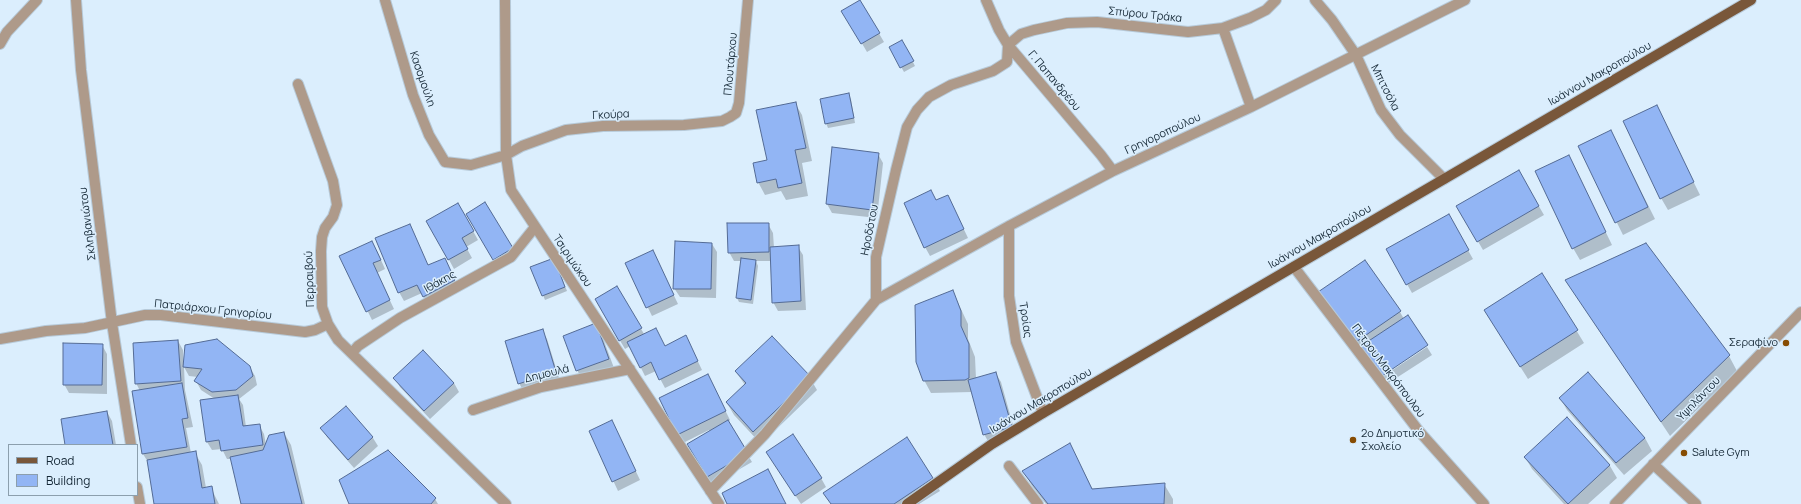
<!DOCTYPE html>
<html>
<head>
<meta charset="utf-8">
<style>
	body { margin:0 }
	#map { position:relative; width:1801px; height:504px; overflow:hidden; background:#dbeefd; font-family:Manrope,sans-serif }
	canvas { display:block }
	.legend { position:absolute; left:8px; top:444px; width:130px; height:52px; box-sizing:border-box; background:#dbeefd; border:1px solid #8c9fad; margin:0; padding:5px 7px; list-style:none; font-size:12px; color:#152836 }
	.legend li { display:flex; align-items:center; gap:8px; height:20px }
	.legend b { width:20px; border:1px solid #8c9fad }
</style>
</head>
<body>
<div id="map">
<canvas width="1801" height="504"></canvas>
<ul class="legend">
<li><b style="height:5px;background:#79573a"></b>Road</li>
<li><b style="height:11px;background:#92b5f4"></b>Building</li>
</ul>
</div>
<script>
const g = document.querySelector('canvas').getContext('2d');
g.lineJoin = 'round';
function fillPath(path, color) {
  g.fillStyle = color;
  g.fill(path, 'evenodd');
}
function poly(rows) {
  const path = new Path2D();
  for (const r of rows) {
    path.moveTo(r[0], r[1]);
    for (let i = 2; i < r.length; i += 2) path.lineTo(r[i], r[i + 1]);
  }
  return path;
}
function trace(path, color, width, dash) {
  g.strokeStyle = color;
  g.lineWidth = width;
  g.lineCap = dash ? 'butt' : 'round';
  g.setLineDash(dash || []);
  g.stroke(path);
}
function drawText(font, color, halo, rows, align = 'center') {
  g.font = font + ' Manrope,sans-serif';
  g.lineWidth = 3;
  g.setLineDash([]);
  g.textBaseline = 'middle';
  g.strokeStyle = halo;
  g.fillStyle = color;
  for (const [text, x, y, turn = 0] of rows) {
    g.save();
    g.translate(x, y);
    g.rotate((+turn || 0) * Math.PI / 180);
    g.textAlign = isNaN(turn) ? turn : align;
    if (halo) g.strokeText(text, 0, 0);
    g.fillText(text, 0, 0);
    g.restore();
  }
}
fillPath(poly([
	[860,1,884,42,867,52,843,11],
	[902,41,915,66,904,72,890,47],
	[849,95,851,99,855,123,828,128,826,123],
	[795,103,802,115,812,161,802,163,808,196,786,200,781,191,765,195,758,182],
	[1656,106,1700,195,1668,210,1661,198],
	[1611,131,1655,219,1623,235,1579,146],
	[878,154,883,163,877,218,832,213,827,204],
	[1575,169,1612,245,1580,260,1573,248],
	[1519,172,1544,215,1483,250,1458,207],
	[948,196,968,238,930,256,925,247,936,201],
	[458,204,478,240,466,247,472,258,454,269,428,221],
	[485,204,517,257,499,268,467,214],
	[1448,215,1473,259,1412,293,1388,250],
	[768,224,773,233,774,248,798,247,803,255,806,310,778,311,773,302,771,261,756,261,758,266,753,304,739,302,737,298,741,261,734,261,729,252],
	[409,225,428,266,445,260,459,289,428,305,422,293,404,301,399,292],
	[712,244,717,252,716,298,680,297,674,288],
	[377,251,385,269,377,273,394,309,372,320,341,257],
	[657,260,678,304,652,316,626,263],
	[556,263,567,291,545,300,532,268],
	[1542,274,1584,343,1528,379,1485,311],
	[1567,281,1729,356,1737,371,1670,436],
	[617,287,644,334,665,346,690,345,702,370,665,388,656,371,645,376,630,346,625,349,596,300],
	[953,292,968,324,968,339,975,357,976,379,996,374,1001,382,1016,436,989,443,984,434,972,392,931,393,924,380],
	[1327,305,1400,312,1404,319,1361,355],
	[596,324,601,333,614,368,582,379,577,370],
	[542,330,547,339,560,381,524,392,519,383],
	[178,341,183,350,183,362,249,366,255,376,257,385,239,399,243,405,246,427,259,425,264,434,266,445,284,433,291,445,305,504,243,504,232,459,227,459,222,449,212,450,207,442,215,399,201,390,196,381,198,377,189,376,184,367,185,390,193,427,186,428,191,453,195,453,202,465,206,488,211,488,219,504,155,504,148,462,143,454,133,392,140,391,136,383],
	[102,345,107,354,107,394,69,393,64,384],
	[1427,347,1432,355,1387,384,1382,377],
	[736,372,810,378,817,390,761,444,734,415,727,403,745,385],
	[1588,374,1645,438,1652,451,1624,475,1567,410,1560,398],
	[708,376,730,420,728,422,752,462,712,485,689,444,710,432,709,430,683,443,661,398],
	[395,378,454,383,459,392,430,419,400,387],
	[346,407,373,438,378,446,354,468,327,437,322,429],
	[107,412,112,421,116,445,66,445],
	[1567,419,1610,466,1617,478,1588,504,1564,504,1532,469,1525,457],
	[612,421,640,480,618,491,590,431],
	[388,452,435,499,438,504,350,504],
	[1078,460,1093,490,1164,484,1173,499,1173,504,1046,504,1032,486,1023,471],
	[773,461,821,478,826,487,801,504],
	[933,478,940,491,919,504,831,504]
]), '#0003');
const building = poly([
	[860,0,880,33,861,44,841,11,860,0],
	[902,40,914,61,900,68,889,47,902,40],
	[849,93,854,118,825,124,820,99,849,93],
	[796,102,806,148,795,150,802,183,778,188,776,179,757,183,753,163,767,160,756,110,796,102],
	[1657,105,1694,182,1660,199,1623,121,1657,105],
	[1611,130,1648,207,1615,223,1578,146,1611,130],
	[832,147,879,153,872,210,826,204,832,147],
	[1569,155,1606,232,1572,249,1535,171,1569,155],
	[1519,170,1539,206,1477,242,1456,206,1519,170],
	[931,190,936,200,948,195,964,229,924,248,904,203,931,190],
	[485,202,513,248,493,260,466,214,485,202],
	[458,203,474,231,462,238,468,249,448,260,426,221,458,203],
	[1449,214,1469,250,1406,285,1386,249,1449,214],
	[727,223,769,223,769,252,728,253,727,223],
	[410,224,428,265,445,258,455,280,423,297,417,285,398,293,375,238,410,224],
	[372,241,381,260,373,263,390,300,366,312,339,256,372,241],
	[675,241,712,243,711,289,673,289,675,241],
	[1646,243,1730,355,1661,422,1565,280,1646,243],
	[799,245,801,301,772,303,770,247,799,245],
	[653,250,674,295,646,308,625,263,653,250],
	[554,258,565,287,542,296,530,267,554,258],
	[741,258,756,260,751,300,736,298,741,258],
	[1365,260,1401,311,1353,344,1318,292,1365,260],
	[1542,273,1578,330,1520,367,1484,310,1542,273],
	[617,286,642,328,619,341,595,299,617,286],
	[953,290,961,311,961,326,969,344,969,378,965,380,923,381,916,362,915,305,953,290],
	[1408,315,1428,345,1382,376,1361,346,1408,315],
	[596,323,609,359,576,371,563,336,596,323],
	[656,328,665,346,686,335,698,361,659,380,651,362,640,368,627,342,656,328],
	[543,329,556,372,518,384,505,341,543,329],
	[772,336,811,377,753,432,726,402,746,383,735,371,772,336],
	[217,339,250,366,253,376,236,390,212,392,194,381,202,369,183,367,185,345,217,339],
	[178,340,181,381,135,384,133,343,178,340],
	[63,343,103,344,102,385,63,385,63,343],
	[423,350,454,383,424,411,393,378,423,350],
	[996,372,1012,427,983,435,968,380,996,372],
	[1588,372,1645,438,1616,463,1559,398,1588,372],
	[708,374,726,411,677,435,659,398,708,374],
	[182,383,188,418,182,419,187,447,142,454,132,391,182,383],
	[238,395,243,426,260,424,263,445,221,451,219,440,206,442,200,400,238,395],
	[346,406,373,437,348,460,320,428,346,406],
	[107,411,113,445,65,445,61,419,107,411],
	[1567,417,1610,465,1568,504,1524,457,1567,417],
	[612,420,636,471,612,482,589,431,612,420],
	[728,420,748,453,707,477,687,444,728,420],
	[284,432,302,504,241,504,230,457,263,450,269,435,284,432],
	[793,434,822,478,795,496,766,452,793,434],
	[907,437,933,478,894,504,831,504,823,493,907,437],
	[1070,443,1092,489,1165,483,1164,504,1048,504,1022,471,1070,443],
	[388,450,436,498,431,504,349,504,339,480,388,450],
	[196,451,202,488,212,486,215,504,154,504,147,460,196,451],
	[768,469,786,504,727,504,722,493,768,469]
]);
fillPath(building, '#92b5f4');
trace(building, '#546b95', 1);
const minor = poly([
	[76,0,81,70,112,323,131,445],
	[385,0,413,95,429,135,445,162,471,165,506,155,522,146,566,130,603,126,684,125,722,121,730,117,736,113,739,103,748,0],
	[505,0,506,155,511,190,719,504],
	[986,0,999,30,1008,45,1101,155,1113,171],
	[1315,0,1332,20,1356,55,1381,110,1400,135,1444,179],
	[1223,28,1251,107],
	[0,44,7,32,37,0],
	[298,84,333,181,337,205,333,217,325,228,322,237,321,251,322,307,328,324,338,340,506,504],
	[1009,226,1009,296,1016,342,1043,413],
	[1294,267,1418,430,1484,504],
	[876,300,1009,226,1113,171,1251,107,1465,0],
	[0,339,46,331,85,328,145,315,161,315,305,332,315,330,328,324],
	[352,353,358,346,400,318,511,257,535,227],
	[473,410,541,387,630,369],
	[1653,464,1696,504],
	[1009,466,1038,504],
	[137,487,140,504],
	[710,491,765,434,876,300,876,257,896,170,907,127,917,110,929,97,951,85,993,71,1007,62,1008,45,1021,34,1034,30,1067,23,1097,22,1188,32,1223,28,1250,18,1266,10,1276,0],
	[1615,504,1801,312]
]);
const major = poly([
	[907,504,992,444,1043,413,1751,0]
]);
trace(minor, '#b7cad9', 12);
trace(major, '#b7cad9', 12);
trace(minor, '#ae9a8a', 10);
trace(major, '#79573a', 10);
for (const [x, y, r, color] of [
	[1786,343,4,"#864c03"],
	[1353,440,4,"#864c03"],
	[1684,453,4,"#864c03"]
]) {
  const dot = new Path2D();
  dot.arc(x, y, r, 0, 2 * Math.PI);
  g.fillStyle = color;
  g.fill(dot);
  trace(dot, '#dbeefd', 1.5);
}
drawText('11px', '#152836', '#dbeefd', [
	["Σπύρου Τράκα",1145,15,6],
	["Πλουτάρχου",731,64,-85],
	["Ιωάννου Μακροπούλου",1600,74,-30],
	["Κασομούλη",422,79,71],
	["Γ. Παπανδρέου",1054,81,50],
	["Μπιτσόλα",1385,88,63],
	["Γκούρα",611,115,-3],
	["Γρηγοροπούλου",1163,134,-25],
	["Σκληβανιώτου",88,224,-97],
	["Ηροδότου",870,230,-79],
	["Ιωάννου Μακροπούλου",1320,237,-30],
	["Τσιριμώκου",572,261,56],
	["Περραιβού",310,279,-92],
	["Ιθάκης",440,282,-29],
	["Πατριάρχου Γρηγορίου",213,310,6],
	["Τροίας",1025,320,81],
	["Πέτρου Μακρόπουλου",1388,371,53],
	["Δημουλά",547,374,-14],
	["Υψηλάντου",1699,399,-46],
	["Ιωάννου Μακροπούλου",1041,401,-31]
]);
drawText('11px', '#152836', '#dbeefd', [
	["Σεραφίνο",1778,343,"right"],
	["2ο Δημοτικό",1361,434],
	["Σχολείο",1361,447],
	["Salute Gym",1692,453]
], 'left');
</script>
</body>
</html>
